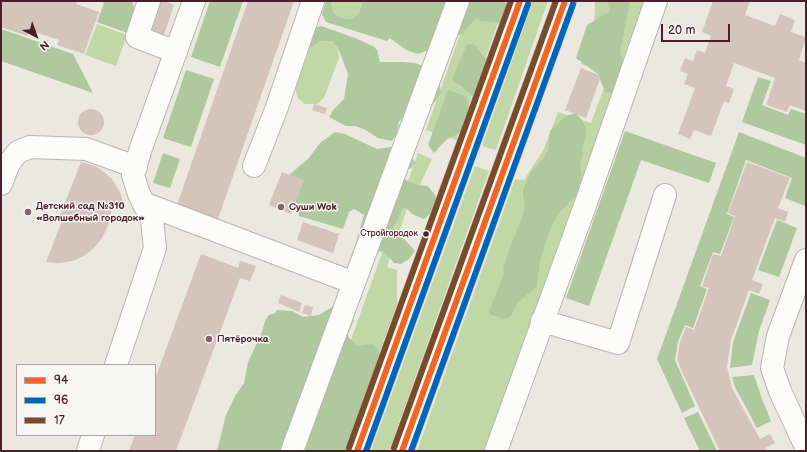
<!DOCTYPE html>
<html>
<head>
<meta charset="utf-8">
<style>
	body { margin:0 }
	#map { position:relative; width:807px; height:452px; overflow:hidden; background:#ebe8df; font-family:"Balsamiq Sans",sans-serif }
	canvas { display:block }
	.frame { position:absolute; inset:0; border:2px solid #4a1f2b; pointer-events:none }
	.legend { position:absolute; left:16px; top:364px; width:140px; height:72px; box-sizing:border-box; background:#f6f6f2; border:1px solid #b1a0a2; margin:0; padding:5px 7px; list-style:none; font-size:12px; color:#4a1f2b }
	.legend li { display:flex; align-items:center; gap:8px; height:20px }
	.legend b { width:20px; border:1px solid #b1a0a2 }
	.north { position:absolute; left:16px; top:16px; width:40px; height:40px; -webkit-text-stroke:3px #f6f6f2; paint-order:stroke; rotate:139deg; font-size:11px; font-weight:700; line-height:16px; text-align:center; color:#4a1f2b }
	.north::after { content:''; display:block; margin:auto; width:14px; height:18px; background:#4a1f2b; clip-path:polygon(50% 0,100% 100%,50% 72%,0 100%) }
	.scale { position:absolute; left:661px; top:24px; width:69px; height:18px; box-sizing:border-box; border:2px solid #4a1f2b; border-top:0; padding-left:5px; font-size:12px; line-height:14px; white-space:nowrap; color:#4a1f2b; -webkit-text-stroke:3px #f6f6f2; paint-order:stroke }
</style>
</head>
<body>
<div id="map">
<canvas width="807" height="452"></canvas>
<div class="frame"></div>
<ul class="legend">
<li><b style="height:5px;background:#f26522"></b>94</li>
<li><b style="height:5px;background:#0065bd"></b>96</li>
<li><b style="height:5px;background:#7a4b2a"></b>17</li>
</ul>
<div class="north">N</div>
<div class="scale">20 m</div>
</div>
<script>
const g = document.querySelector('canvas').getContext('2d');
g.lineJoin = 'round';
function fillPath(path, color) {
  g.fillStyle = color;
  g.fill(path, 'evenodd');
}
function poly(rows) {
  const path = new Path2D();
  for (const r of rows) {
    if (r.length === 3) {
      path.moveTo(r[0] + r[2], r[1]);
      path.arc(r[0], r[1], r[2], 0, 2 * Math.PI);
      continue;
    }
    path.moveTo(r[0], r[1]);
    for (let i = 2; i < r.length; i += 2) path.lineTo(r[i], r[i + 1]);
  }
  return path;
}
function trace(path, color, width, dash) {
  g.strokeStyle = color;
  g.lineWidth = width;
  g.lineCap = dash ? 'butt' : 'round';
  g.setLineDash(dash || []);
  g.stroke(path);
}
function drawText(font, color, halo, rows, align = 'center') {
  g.font = font + ' "Balsamiq Sans",sans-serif';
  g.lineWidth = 3;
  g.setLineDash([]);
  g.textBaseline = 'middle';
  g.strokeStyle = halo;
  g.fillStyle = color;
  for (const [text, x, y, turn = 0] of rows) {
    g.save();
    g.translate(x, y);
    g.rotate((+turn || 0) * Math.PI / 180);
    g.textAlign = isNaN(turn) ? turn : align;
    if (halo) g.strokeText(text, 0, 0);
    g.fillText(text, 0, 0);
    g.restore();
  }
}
fillPath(poly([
	[331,1,363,1,359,12,352,19,341,18,333,12],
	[472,1,506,1,456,140,426,130],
	[533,1,548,1,496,150,482,146],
	[595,1,649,1,490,451,417,451,515,179,524,180,544,149,558,112,591,123,609,74,581,64,594,30],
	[97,24,127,35,116,66,85,55],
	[319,41,332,41,338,48,339,58,324,98,317,104,305,104,298,98,295,88,310,48],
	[418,153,432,159,422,180,417,195,412,194,387,267,397,270,397,304,344,451,311,451],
	[475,166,489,171,389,451,371,451]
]), '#c1d8a6');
fillPath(poly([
	[100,1,132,1,135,10,127,33,97,22,104,3],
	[210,1,243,1,220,67,191,57],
	[326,1,331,1,333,12,341,18,352,19,359,12,363,1,456,1,431,49,418,54,406,50,390,38,387,41,326,22,322,14],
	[461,1,506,1,506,13,502,23,481,21,476,18,462,34,446,39],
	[607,1,630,1,620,52,631,80,616,94,605,92,598,74,576,58,587,25,610,11],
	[321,26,355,38,373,46,377,50,380,62,402,62,415,63,423,66,438,76,441,93,434,103,409,115,399,121,397,134,392,141,378,138,364,129,355,126,346,126,329,117,334,109,344,99,348,74,338,48,332,41,320,41,307,50,314,28],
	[1,29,73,54,93,93,1,61],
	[474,44,491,66,477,93,473,96,471,95,459,84,453,83,453,76,467,45],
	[186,70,214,79,191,147,163,138],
	[758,77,771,81,762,105,788,115,791,109,806,114,806,145,742,122],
	[448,90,465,96,475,117,468,129,447,139,434,153,428,145],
	[576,113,582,120,586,128,585,140,582,148,583,156,580,163,581,179,579,186,577,194,560,212,550,229,540,261,537,285,532,291,518,302,512,314,509,317,502,320,499,317,491,315,489,311,495,297,504,273,503,269,510,247,523,216,525,203,523,196,523,190,531,172,543,159,548,150,550,131,566,116],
	[625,131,716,163,709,183,641,160,589,306,566,298],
	[335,132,345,134,377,149,391,147,411,156,415,163,410,169,399,169,406,180,417,185,428,186,435,195,438,207,424,219,412,214,405,207,402,210,393,228,407,242,415,251,409,259,401,264,394,263,385,253,381,251,367,259,355,259,354,249,364,215,354,209,349,212,343,229,299,216,296,202,277,188,290,174,308,159,320,143],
	[739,132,806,158,806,203,805,206,785,198,792,178,746,160,727,214,734,217,720,254,713,252,700,286,707,289,693,328,685,325,678,342,675,360,695,406,682,413,657,359],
	[163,153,180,159,170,188,153,183],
	[777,220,797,228,779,277,758,270],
	[751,293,770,300,759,331,752,365,730,368,733,342],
	[337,304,354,320,348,334,349,338,358,346,373,344,378,350,381,358,356,451,217,451,226,415,235,396,244,383,248,362,262,332,265,321,269,315,275,313,277,310,279,310,292,311,303,317,319,315],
	[754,375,762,399,771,421,757,428,735,387,732,377],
	[698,412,717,451,700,451,684,418]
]), '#afc89e');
fillPath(poly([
	[1,1,77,1,76,4,99,12,84,54,57,45,59,40,29,30,27,36,1,27],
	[154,1,164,1,174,5,164,35,145,28],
	[248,1,294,1,218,219,177,205],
	[713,1,750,1,745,15,775,26,780,14,795,20,791,32,806,37,799,60,806,63,806,111,790,105,787,112,766,105,775,78,734,63,726,86,734,89,729,103,724,101,711,136,694,130,690,139,678,134,695,88,684,84,688,74,680,71,685,58,693,61,697,50,705,53,711,36,702,32],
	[581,68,601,76,586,118,565,110],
	[314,104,327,108,325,114,312,110],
	[91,122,13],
	[81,162,95,166,104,172,112,179,121,194,123,203,111,206,111,215,108,226,102,238,94,248,84,256,72,261,59,263,46,262,64,216,60,215],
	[747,162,790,178,778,208,788,212,785,222,775,218,752,280,763,284,759,294,749,290,731,340,727,367,732,388,760,439,770,434,775,443,765,448,766,451,720,451,683,374,677,359,680,342,686,327,694,330,709,288,702,286,713,254,721,256,735,216,728,213],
	[282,172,304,180,291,214,269,205],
	[303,222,339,234,333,253,297,240],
	[201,254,238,268,240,261,256,266,250,281,240,278,176,451,129,451,135,435,155,435,155,379],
	[281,295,302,303,299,312,278,303],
	[305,305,313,307,311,316,302,313]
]), '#d4c4bb');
const minor = poly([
	[149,1,137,37,176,52],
	[254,166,277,107,313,1],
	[1,184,9,163,18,152,30,147,86,149,136,167],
	[143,203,354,283],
	[806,260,778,336,772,368,780,391,806,447],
	[542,321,618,343,665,195],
	[116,365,155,248,152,220,139,194,133,175,141,148,194,1],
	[88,451,93,435],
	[292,451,458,1],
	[496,451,587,200,656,1]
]);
const major = poly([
	[357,451,520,1],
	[402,451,565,1]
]);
trace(minor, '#bbb5b1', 24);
trace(major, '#bbb5b1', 24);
trace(minor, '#fcfcfa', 22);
trace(major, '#fcfcfa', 22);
trace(poly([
	[357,451,520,1],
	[402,451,565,1]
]), '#f26522', 6);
trace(poly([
	[366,451,528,4],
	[411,451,573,4]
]), '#0065bd', 6);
trace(poly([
	[349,448,511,1],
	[394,448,556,1]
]), '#7a4b2a', 6);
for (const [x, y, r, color] of [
	[281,207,4,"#82656a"],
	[28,212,4,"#82656a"],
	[426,234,3.5,"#4a1f2b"],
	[209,339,4,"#82656a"]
]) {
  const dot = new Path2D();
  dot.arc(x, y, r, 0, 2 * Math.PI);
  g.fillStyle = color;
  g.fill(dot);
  trace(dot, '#f6f6f2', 1.5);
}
drawText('9px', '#4a1f2b', '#f6f6f2', [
	["Стройгородок",418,234]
], 'right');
drawText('bold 10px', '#4a1f2b', '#f6f6f2', [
	["Детский сад №310",36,206],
	["«Волшебный городок»",36,218],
	["Суши Wok",289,207],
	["Пятёрочка",217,339]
], 'left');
</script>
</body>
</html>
